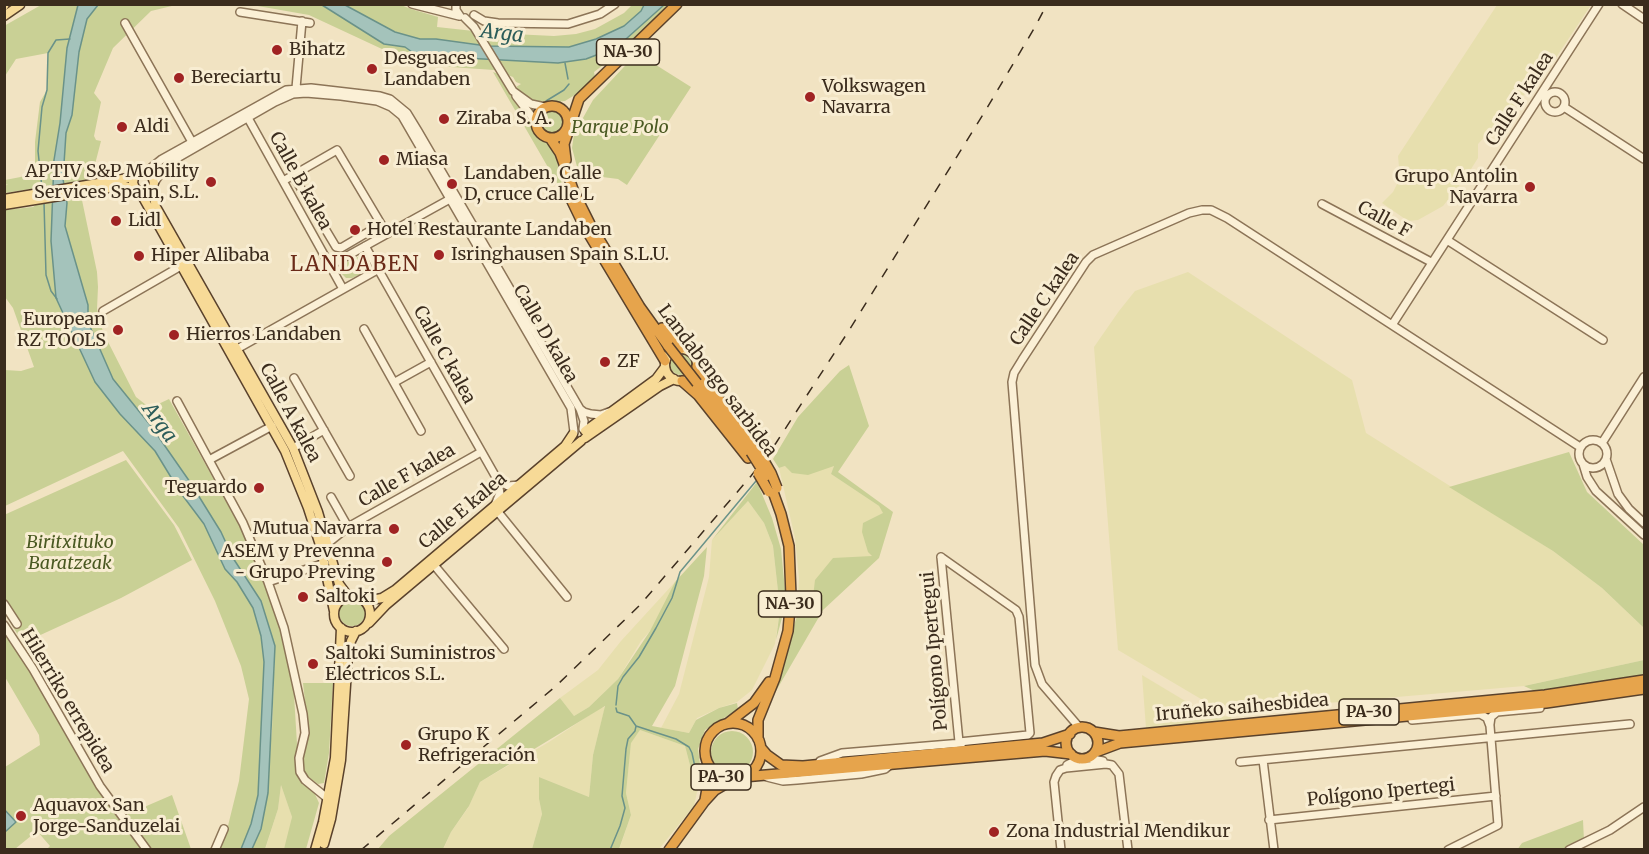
<!DOCTYPE html>
<html>
<head>
<meta charset="utf-8">
<style>
	body { margin:0 }
	#map { position:relative; width:1649px; height:854px; overflow:hidden; background:#f1e3c2; font-family:Merriweather,serif }
	canvas { display:block }
	.frame { position:absolute; inset:0; border:6px solid #3b2c1d; pointer-events:none }
</style>
</head>
<body>
<div id="map">
<canvas width="1649" height="854"></canvas>
<div class="frame"></div>
</div>
<script>
const g = document.querySelector('canvas').getContext('2d');
g.lineJoin = 'round';
function fillPath(path, color) {
  g.fillStyle = color;
  g.fill(path, 'evenodd');
}
function poly(rows) {
  const path = new Path2D();
  for (const r of rows) {
    if (r.length === 3) {
      path.moveTo(r[0] + r[2], r[1]);
      path.arc(r[0], r[1], r[2], 0, 2 * Math.PI);
      continue;
    }
    path.moveTo(r[0], r[1]);
    for (let i = 2; i < r.length; i += 2) path.lineTo(r[i], r[i + 1]);
  }
  return path;
}
function trace(path, color, width, dash) {
  g.strokeStyle = color;
  g.lineWidth = width;
  g.lineCap = dash ? 'butt' : 'round';
  g.setLineDash(dash || []);
  g.stroke(path);
}
function drawText(font, color, halo, rows, align = 'center') {
  g.font = font + ' Merriweather,serif';
  g.lineWidth = 6;
  g.setLineDash([]);
  g.textBaseline = 'middle';
  g.strokeStyle = halo;
  g.fillStyle = color;
  for (const [text, x, y, turn = 0] of rows) {
    g.save();
    g.translate(x, y);
    g.rotate((+turn || 0) * Math.PI / 180);
    g.textAlign = isNaN(turn) ? turn : align;
    if (halo) g.strokeText(text, 0, 0);
    g.fillText(text, 0, 0);
    g.restore();
  }
}
fillPath(poly([
	[1497,5,1591,5,1549,68,1478,144,1478,158,1466,177,1443,206,1418,220,1408,221,1382,203,1393,192,1400,178,1398,156],
	[1188,272,1352,380,1366,433,1553,551,1602,588,1644,628,1644,660,1524,686,1223,712,1118,650,1094,347,1119,311,1135,291],
	[785,466,834,466,831,474,879,506,884,513,873,556,811,614,797,616,799,578,795,538,779,468],
	[748,501,764,523,773,546,780,609,775,644,752,690,737,702,719,708,697,718,689,733,661,728,679,694,709,577,712,540],
	[675,582,658,622,641,641,618,679,589,707,574,716,560,698,598,670,621,641],
	[1142,675,1197,708,1222,716,1231,717,1230,721,1146,728],
	[605,707,593,755,589,797,539,777,539,799,542,814,532,849,443,850,451,832,468,808,480,782,549,742,600,708],
	[640,730,685,746,697,792,694,806,659,849,619,850,631,815,626,793,631,742],
	[281,785,292,817,288,837,284,849,265,850,278,809]
]), '#e7dfae');
fillPath(poly([
	[41,5,78,5,67,48,60,123,54,160,51,241,95,382,120,414,155,451,180,492,204,524,225,569,237,582,253,608,261,636,264,662,258,795,251,824,241,849,216,849,226,834,239,781,249,699,241,666,215,601,179,528,123,451,5,506,5,370,21,371,34,367,13,308,5,297,5,210,33,207,37,204,37,188,5,193,5,186,8,184,5,185,5,180,31,175,35,172,35,142,40,102,47,90,48,53,16,59,5,76,4,26],
	[98,5,176,5,151,11,113,48,94,93,101,102,94,136,96,140,101,141,93,172,97,175,117,171,117,174,78,181,97,272,98,287,97,309,103,332,136,397,150,408,169,399,247,539,275,606,288,663,292,662,299,777,313,790,319,803,306,849,284,849,292,817,281,785,278,809,265,849,252,849,261,829,272,730,275,647,261,601,233,558,221,532,190,482,151,426,113,379,88,322,88,305,65,226,67,203,63,179,66,133,72,115,79,52,87,19],
	[252,5,322,5,384,43,405,47,412,52,427,56,482,57,617,47,664,5,672,5,624,49,594,72,595,77,581,91,565,101,539,104,530,102,523,96,516,87,521,84,516,82,513,77,494,70,436,66,397,56,309,15],
	[345,5,401,5,411,9,438,17,437,27,492,33,554,36,576,34,595,29,624,13,632,5,644,5,642,11,624,26,596,39,569,47,486,46,436,39,420,39,395,32],
	[637,53,691,87,627,185,618,179,579,174,572,148,574,134,593,100],
	[493,72,501,75,517,103,531,121,534,131,552,145,555,151,564,195],
	[552,122,12],
	[362,255,366,257,369,264,366,272,352,278,346,278,342,274,343,264],
	[681,364,11],
	[849,365,869,426,838,472,893,512,879,558,823,610,769,703,797,616,811,614,815,580,833,558,872,556,868,552,862,532,863,523,883,513,879,506,831,474,834,466,808,475,792,473,785,466,779,468,773,459,798,417,840,371],
	[1569,452,1587,492,1644,545,1644,628,1602,588,1553,551,1449,487],
	[126,460,174,525,192,560,121,598,23,643,5,614,4,515],
	[757,482,772,518,781,549,785,590,783,614,776,640,780,609,773,546,764,523,748,501,712,540],
	[707,547,704,576,675,686,652,726,689,733,696,720,719,708,737,703,738,709,705,730,698,749,702,780,697,792,685,746,640,730,631,743,626,793,631,815,619,849,532,849,542,814,539,799,539,777,589,797,593,755,605,706,480,782,469,806,451,832,443,849,378,849,389,836,560,698,574,716,589,707,618,679,650,631,675,582],
	[352,613,13],
	[7,629,121,817,172,795,191,849,47,849,50,846,37,831,15,849,5,849,4,832,16,822,5,809,5,767,40,745,39,735,5,677,4,630],
	[1644,660,1644,677,1537,692,1524,686],
	[303,683,333,683,329,753,324,783,318,784,307,776,302,766,308,730],
	[732,752,21],
	[1583,820,1584,841,1564,849,1517,850,1522,843]
]), '#c9d095');
const water = poly([
	[78,5,98,5,87,19,79,52,72,115,66,133,63,179,67,203,65,226,88,305,88,322,113,379,151,426,190,482,221,532,233,558,261,601,275,646,268,793,261,829,252,849,241,849,251,824,258,795,264,662,261,636,253,608,237,582,225,569,204,524,180,492,155,451,120,414,95,382,56,298,51,241,54,160,60,123,67,48,78,5],
	[322,5,345,5,395,32,420,39,436,39,487,46,569,47,596,39,624,26,641,11,644,5,664,5,617,47,586,59,558,63,427,56,412,52,405,47,384,44,322,5],
	[4,809,16,822,5,832,4,832,4,809]
]);
fillPath(water, '#a4c3bb');
trace(water, '#6a9289', 1.5);
trace(poly([
	[565,63,568,79],
	[546,101,564,90,569,84],
	[42,188,38,151,42,107,47,90,48,53,56,40,70,39],
	[44,202,46,275,51,291,57,299],
	[616,705,618,686,623,677,639,657,656,628,672,598,680,572,756,481],
	[636,726,676,739,689,747,692,753,699,786],
	[610,850,620,826,625,808,622,796,626,749,628,739,635,731,636,726,629,716,617,712,616,708]
]), '#6a9289', 1.5);
const minor = poly([
	[412,4,459,16],
	[456,4,456,10,460,16],
	[1622,4,1644,19],
	[240,12,310,23],
	[474,15,484,21,498,23,568,24,600,14,615,4],
	[465,18,474,27,513,91,531,104,545,107],
	[125,23,192,142],
	[296,88,302,21],
	[1555,102,10],
	[516,96,536,122],
	[1564,107,1644,159],
	[248,118,343,289],
	[146,172,162,159,286,90,311,88,380,96,390,99,407,113,418,131,580,409,584,421,583,429],
	[293,175,336,247,341,248,380,225],
	[283,181,337,150,387,234],
	[154,183,167,164,275,102,293,94,306,93,341,96,377,101,391,107,402,116,571,408,574,432],
	[1322,204,1431,262],
	[1447,240,1603,340],
	[365,246,497,479,500,493,495,505],
	[331,265,450,199],
	[103,311,181,266],
	[1392,325,1599,4],
	[364,329,421,431],
	[237,349,379,269],
	[294,378,350,476],
	[395,382,431,362],
	[177,401,243,523,268,582,284,628,303,714,305,733,299,758,300,772,305,780,327,798],
	[580,409,584,412,591,414,601,415,609,412],
	[1593,454,14],
	[1602,443,1644,377],
	[293,448,324,430],
	[1606,459,1618,494,1629,509,1644,523],
	[209,460,272,426],
	[1583,464,1587,477,1596,491,1644,535],
	[497,479,508,486,519,485],
	[331,497,348,527],
	[498,512,567,597],
	[328,543,348,527,481,452],
	[941,557,1016,610,1019,617,1030,733,1028,735,959,742,941,557],
	[434,565,504,649],
	[268,582,325,563],
	[4,604,17,624],
	[4,625,33,669,100,786,147,850],
	[1412,720,1480,714,1487,718,1490,726,1498,825,1448,850],
	[1490,724,1491,717,1497,712,1540,708],
	[1079,727,1042,684,1035,665,1012,382,1014,373,1022,360,1086,262,1093,255,1189,213,1202,210,1211,210,1227,218,1580,447],
	[1088,758,1103,761],
	[1263,760,1274,850],
	[820,761,842,753,962,743],
	[1240,762,1630,724],
	[1067,765,1079,759],
	[767,777,783,781,797,780,861,774,885,769,890,765],
	[1269,820,1496,796],
	[215,850,224,829],
	[1061,850,1054,782,1056,776,1060,770,1066,768,1106,764,1112,765,1119,774,1128,850],
	[1569,850,1610,830,1644,807]
]);
const major = poly([
	[4,6,5,4],
	[4,16,20,5],
	[152,189,156,207,293,448,318,512,339,584,348,596],
	[140,192,146,193,152,189,154,183,152,176,146,172,139,173,134,177,133,183,135,188,140,192,285,451,308,508,320,545,334,611],
	[4,199,134,177],
	[4,205,122,186,135,188],
	[681,365,16],
	[585,431,656,379,665,367],
	[585,438,660,386,674,379],
	[352,614,18],
	[366,601,382,598,395,590,565,446,573,434],
	[369,623,386,605,581,441],
	[324,844,331,819,341,760,348,655,351,641,356,631],
	[315,850,323,822,335,758,341,628]
]);
const highway = poly([
	[552,122,16],
	[550,138,560,153,574,192,590,224,640,307,668,346],
	[566,160,564,144,579,99,677,4],
	[568,193,584,226,665,361],
	[662,328,680,349],
	[697,366,701,376,756,447],
	[682,381,698,395,748,458],
	[697,383,751,452],
	[728,723,754,703,769,682],
	[733,751,28],
	[1082,743,16],
	[1094,732,1119,736,1223,726,1545,695,1644,680],
	[758,739,758,720,775,678,788,631,791,596,789,546,781,514,772,489],
	[761,748,767,755,781,765,803,766,1043,743,1070,734],
	[1096,752,1120,743,1546,703,1644,689],
	[743,777,1045,751,1071,754],
	[705,800,709,777,708,766],
	[669,850,704,802,715,790,734,779]
]);
trace(minor, '#8c7457', 10);
trace(major, '#5a422c', 11);
trace(highway, '#5a422c', 12);
trace(minor, '#fbf0d6', 7);
trace(major, '#f7da97', 8);
trace(highway, '#e6a44c', 9);
trace(poly([
	[361,850,556,686,640,605,751,476,776,443,848,332,984,113,1035,27,1047,4]
]), '#3b2c1d', 1.5, [10, 10]);
const highwayBridge = poly([
	[668,346,697,383],
	[756,447,771,473,777,488],
	[751,452,766,476],
	[758,473,769,492]
]);
trace(highwayBridge, '#5a422c', 12, []);
trace(highwayBridge, '#e6a44c', 9);
for (const [x, y, r, color] of [
	[277,50,6,"#a02323"],
	[372,69,6,"#a02323"],
	[179,78,6,"#a02323"],
	[810,97,6,"#a02323"],
	[444,119,6,"#a02323"],
	[122,127,6,"#a02323"],
	[384,160,6,"#a02323"],
	[211,182,6,"#a02323"],
	[452,184,6,"#a02323"],
	[1530,187,6,"#a02323"],
	[116,221,6,"#a02323"],
	[355,230,6,"#a02323"],
	[439,255,6,"#a02323"],
	[139,256,6,"#a02323"],
	[118,330,6,"#a02323"],
	[174,335,6,"#a02323"],
	[605,362,6,"#a02323"],
	[259,488,6,"#a02323"],
	[394,529,6,"#a02323"],
	[387,562,6,"#a02323"],
	[303,597,6,"#a02323"],
	[313,664,6,"#a02323"],
	[406,745,6,"#a02323"],
	[21,816,6,"#a02323"],
	[994,832,6,"#a02323"]
]) {
  const dot = new Path2D();
  dot.arc(x, y, r, 0, 2 * Math.PI);
  g.fillStyle = color;
  g.fill(dot);
  trace(dot, '#f8edd2', 2);
}
for (const [x, y, w] of [
	[628,52,63],
	[790,604,63],
	[1369,712,60],
	[721,777,60]
]) {
  const box = new Path2D();
  box.roundRect(x - w / 2, y - 13, w, 26, 4.5);
  g.fillStyle = '#f8edd2';
  g.fill(box);
  trace(box, '#3b2c1d', 1.5);
}
drawText('bold 16px', '#3b2c1d', null, [
	["NA-30",628,52],
	["NA-30",790,604],
	["PA-30",1369,712],
	["PA-30",721,777]
]);
drawText('18px', '#3b2c1d', '#f8edd2', [
	["Bihatz",289,50],
	["Desguaces",384,59],
	["Landaben",384,80],
	["Bereciartu",191,78],
	["Volkswagen",822,87],
	["Navarra",822,108],
	["Ziraba S. A.",456,119],
	["Aldi",134,127],
	["Miasa",396,160],
	["APTIV S&P Mobility",199,172,"right"],
	["Services Spain, S.L.",199,193,"right"],
	["Landaben, Calle",464,174],
	["D, cruce Calle L",464,195],
	["Grupo Antolin",1518,177,"right"],
	["Navarra",1518,198,"right"],
	["Lidl",128,221],
	["Hotel Restaurante Landaben",367,230],
	["Isringhausen Spain S.L.U.",451,255],
	["Hiper Alibaba",151,256],
	["European",106,320,"right"],
	["RZ TOOLS",106,341,"right"],
	["Hierros Landaben",186,335],
	["ZF",617,362],
	["Teguardo",247,488,"right"],
	["Mutua Navarra",382,529,"right"],
	["ASEM y Prevenna",375,552,"right"],
	["- Grupo Preving",375,573,"right"],
	["Saltoki",315,597],
	["Saltoki Suministros",325,654],
	["Eléctricos S.L.",325,675],
	["Grupo K",418,735],
	["Refrigeración",418,756],
	["Aquavox San",33,806],
	["Jorge-Sanduzelai",33,827],
	["Zona Industrial Mendikur",1006,832]
], 'left');
drawText('18px', '#3b2c1d', '#f8edd2', [
	["Calle F kalea",1520,99,-57],
	["Calle B kalea",300,181,61],
	["Calle F",1384,220,28],
	["Calle C kalea",1045,299,-56],
	["Calle D kalea",545,334,60],
	["Calle C kalea",444,355,61],
	["Landabengo sarbidea",717,381,53],
	["Calle A kalea",290,413,62],
	["Calle F kalea",407,476,-30],
	["Calle E kalea",463,511,-40],
	["Polígono Ipertegui",935,651,-95],
	["Hilerriko errepidea",67,701,59],
	["Iruñeko saihesbidea",1242,708,-5],
	["Polígono Ipertegi",1381,793,-6]
]);
drawText('italic 18px', '#4a5922', '#f8edd2', [
	["Parque Polo",620,128],
	["Biritxituko",70,543],
	["Baratzeak",70,564]
]);
drawText('italic 20px', '#2b5c59', '#f8edd2', [
	["Arga",502,34,7],
	["Arga",159,423,54]
]);
g.letterSpacing = '1.5px';
drawText('21px', '#6b2b19', '#f8edd2', [
	["LANDABEN",355,265]
]);
g.letterSpacing = '0px';
</script>
</body>
</html>
